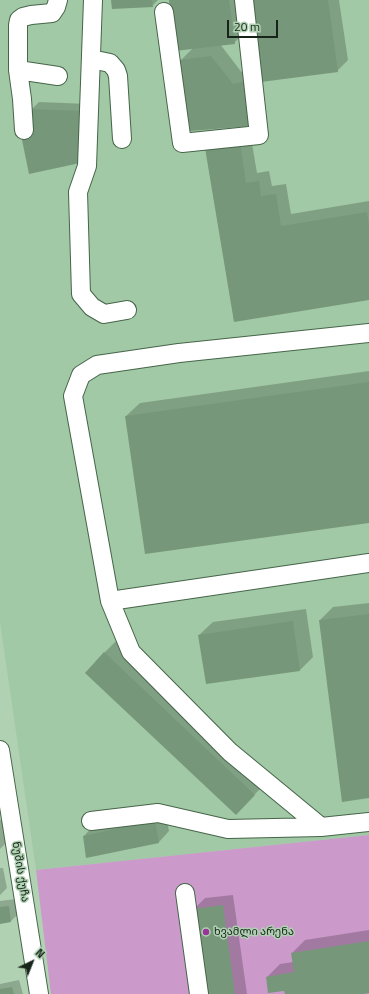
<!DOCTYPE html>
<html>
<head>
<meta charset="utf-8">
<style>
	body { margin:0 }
	#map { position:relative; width:369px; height:994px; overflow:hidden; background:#b0d2b3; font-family:"Titillium Web",sans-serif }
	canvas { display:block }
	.north { position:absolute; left:12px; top:942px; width:40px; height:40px; -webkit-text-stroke:3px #b0d2b3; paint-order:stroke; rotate:43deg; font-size:11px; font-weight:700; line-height:16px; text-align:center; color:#172419 }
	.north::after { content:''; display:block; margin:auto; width:14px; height:18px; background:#172419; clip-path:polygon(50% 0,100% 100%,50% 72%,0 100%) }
	.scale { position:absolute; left:227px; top:20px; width:51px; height:18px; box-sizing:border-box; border:2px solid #172419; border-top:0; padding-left:5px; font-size:12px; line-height:14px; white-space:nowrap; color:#172419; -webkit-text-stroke:3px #b0d2b3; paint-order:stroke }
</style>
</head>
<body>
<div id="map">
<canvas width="369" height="994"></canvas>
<div class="north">N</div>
<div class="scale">20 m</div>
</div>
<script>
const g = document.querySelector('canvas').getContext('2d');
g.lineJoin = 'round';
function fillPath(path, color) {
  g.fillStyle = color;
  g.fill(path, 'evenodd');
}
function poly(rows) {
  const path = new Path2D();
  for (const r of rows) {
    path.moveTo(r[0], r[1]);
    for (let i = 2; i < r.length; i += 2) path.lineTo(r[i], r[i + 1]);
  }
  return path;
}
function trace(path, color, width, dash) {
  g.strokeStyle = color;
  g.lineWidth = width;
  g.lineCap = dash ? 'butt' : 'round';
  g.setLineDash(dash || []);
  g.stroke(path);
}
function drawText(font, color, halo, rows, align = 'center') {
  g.font = font + ' "Titillium Web","Noto Sans Georgian",sans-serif';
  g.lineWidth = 3;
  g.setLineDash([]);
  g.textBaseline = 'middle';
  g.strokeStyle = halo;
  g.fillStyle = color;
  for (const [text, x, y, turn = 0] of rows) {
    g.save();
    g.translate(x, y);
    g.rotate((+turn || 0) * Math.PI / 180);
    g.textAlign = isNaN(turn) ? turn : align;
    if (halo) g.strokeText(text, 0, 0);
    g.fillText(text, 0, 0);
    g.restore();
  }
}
fillPath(poly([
	[0,0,369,0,369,835,36,870,0,622]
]), '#a1c9a5');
fillPath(poly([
	[369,835,369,994,51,994,36,870]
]), '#cb99ca');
fillPath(poly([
	[112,0,158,0,152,6],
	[170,0,241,0,245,32,234,43,220,44,243,74,262,114,181,60,193,48],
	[251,0,339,0,348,60,337,71],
	[39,102,89,104,80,162,31,110],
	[250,132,257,173,269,171,272,186,286,184,291,214,369,201,369,299,234,320,217,138],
	[369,371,369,522,126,416,140,403],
	[369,603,369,797,320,620,333,607],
	[306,609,313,657,300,670,199,635,213,622],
	[117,640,268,781,249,800,104,653],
	[165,810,169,831,159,842,84,836,94,825],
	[4,819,7,842,0,849,0,820],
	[0,868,3,868,7,888,0,895],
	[233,895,247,994,206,994,194,909,205,898],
	[16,899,18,914,11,921,0,923,0,901],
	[369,930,369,992,357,994,286,994,285,990,267,977,280,964,293,962,292,953,305,940],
	[19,980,23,994,0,994,0,984]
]), '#0003');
fillPath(poly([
	[111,0,152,0,153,7,112,9],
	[169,0,229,0,235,44,175,51],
	[250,0,328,0,338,72,261,82],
	[211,56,233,84,246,81,252,126,190,131,180,60],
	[30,109,82,111,80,163,29,174,21,135],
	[240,142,246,183,259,181,261,196,276,194,281,226,367,212,369,226,369,300,234,322,205,148],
	[369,382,369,523,145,554,125,416],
	[369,614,369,798,342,802,319,620],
	[293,621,300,671,206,684,198,635],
	[104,652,255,795,236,815,85,673],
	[155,820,159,843,86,858,83,836],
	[223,905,235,994,205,994,193,909],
	[9,906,11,922,0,924,0,907],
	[369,941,369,993,364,994,285,994,284,991,268,993,266,977,294,972,291,953],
	[12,987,14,994,0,994,0,989]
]), '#77977a');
const minor = poly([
	[93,0,87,166,78,192,81,294,92,307,104,314,127,310],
	[164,12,182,143,259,135,244,0],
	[91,59,110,63,116,70,118,76,122,139],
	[18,70,58,76],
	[24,130,22,99,18,70,18,25,19,20,23,17,31,15,52,13,56,7,58,0],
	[110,601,369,563],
	[0,750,39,994],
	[91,821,158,813,228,829,321,827,369,822],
	[321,827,230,752,131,652,110,601,73,396,81,375,97,365,179,353,369,333],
	[185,893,199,994]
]);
trace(minor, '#46654a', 20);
trace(minor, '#fff', 18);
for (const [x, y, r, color] of [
	[206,932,4,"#99349a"]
]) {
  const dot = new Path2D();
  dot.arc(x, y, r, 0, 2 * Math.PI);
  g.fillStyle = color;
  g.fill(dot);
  trace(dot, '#b0d2b3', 1.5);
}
drawText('11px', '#172419', '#b0d2b3', [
	["ნუშის ქუჩა",20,872,81]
]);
drawText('11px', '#172419', '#b0d2b3', [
	["ხვამლი არენა",214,932]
], 'left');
</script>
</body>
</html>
